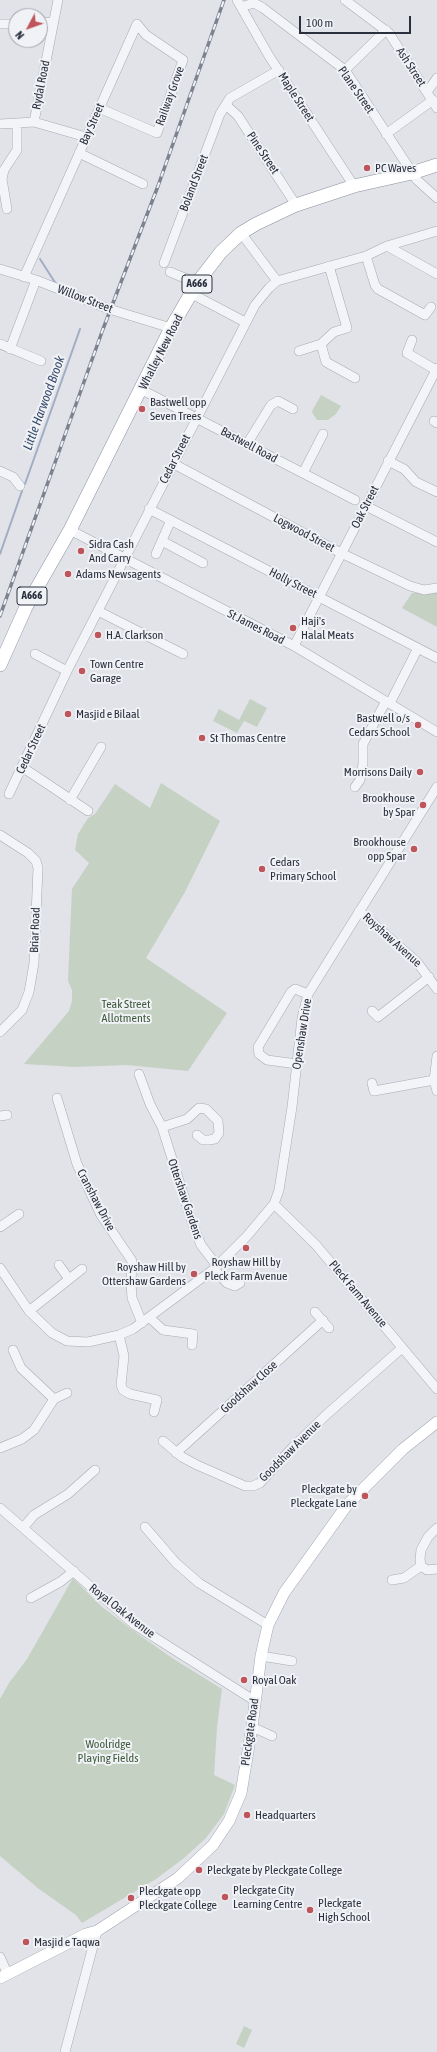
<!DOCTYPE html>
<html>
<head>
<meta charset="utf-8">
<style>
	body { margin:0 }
	#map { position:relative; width:437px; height:2052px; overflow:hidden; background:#e1e3e8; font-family:"Asap Condensed",sans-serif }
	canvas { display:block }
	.north { position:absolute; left:8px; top:8px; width:40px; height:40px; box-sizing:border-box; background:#f0f2f6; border:1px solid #a1a4ac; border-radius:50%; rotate:229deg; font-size:11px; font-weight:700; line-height:16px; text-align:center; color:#2b303e }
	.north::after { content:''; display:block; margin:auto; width:14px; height:18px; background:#be555b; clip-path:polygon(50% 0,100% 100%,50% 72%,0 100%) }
	.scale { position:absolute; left:299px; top:16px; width:112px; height:18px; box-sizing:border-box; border:2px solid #2b303e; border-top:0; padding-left:5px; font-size:12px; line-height:14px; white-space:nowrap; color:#2b303e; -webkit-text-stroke:3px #f0f2f6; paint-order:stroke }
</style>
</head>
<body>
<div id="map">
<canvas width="437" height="2052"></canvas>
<div class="north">N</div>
<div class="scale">100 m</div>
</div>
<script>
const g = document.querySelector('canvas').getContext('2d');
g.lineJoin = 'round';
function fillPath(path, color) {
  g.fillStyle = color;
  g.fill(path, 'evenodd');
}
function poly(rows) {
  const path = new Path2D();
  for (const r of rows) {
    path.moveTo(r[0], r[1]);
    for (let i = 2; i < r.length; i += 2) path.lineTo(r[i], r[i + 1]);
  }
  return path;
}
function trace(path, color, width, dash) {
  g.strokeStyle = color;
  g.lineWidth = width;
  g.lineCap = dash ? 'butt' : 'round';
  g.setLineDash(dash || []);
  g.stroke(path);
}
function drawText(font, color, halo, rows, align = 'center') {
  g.font = font + ' "Asap Condensed",sans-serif';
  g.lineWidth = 4;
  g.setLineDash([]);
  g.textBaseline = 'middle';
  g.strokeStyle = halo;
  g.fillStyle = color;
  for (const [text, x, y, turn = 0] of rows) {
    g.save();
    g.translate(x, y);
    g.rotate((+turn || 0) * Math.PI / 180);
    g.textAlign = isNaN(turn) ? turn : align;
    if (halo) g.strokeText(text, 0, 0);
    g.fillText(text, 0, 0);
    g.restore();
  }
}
fillPath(poly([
	[321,395,341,406,336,414,328,420,317,420,313,414,312,411],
	[437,592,437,627,402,608,412,593],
	[250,699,267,708,257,727,244,721,237,733,213,721,219,709,239,720],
	[161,783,220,821,185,892,146,958,227,1013,188,1071,127,1065,75,1067,24,1064,69,1011,72,1001,72,990,68,981,72,889,89,863,75,850,78,834,88,818,95,814,115,784,150,808],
	[73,1578,101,1606,131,1629,172,1658,222,1689,217,1727,214,1775,235,1785,224,1814,206,1838,184,1858,156,1879,82,1923,76,1915,39,1889,0,1856,0,1699,9,1683,27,1659],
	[244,2026,252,2030,244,2048,236,2044]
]), '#c5d1c3');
trace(poly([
	[40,259,56,284],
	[25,484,80,329],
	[0,554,22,491]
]), '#a0aec4', 2);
const minor = poly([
	[237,0,269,56,354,186],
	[345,0,389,33,437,108],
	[241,7,254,3,263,8,345,70,417,180,437,198],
	[40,23,53,22],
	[0,24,16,24],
	[345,70,386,30],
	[427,92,437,78],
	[226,105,238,116,296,205],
	[34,122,58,0],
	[0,124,34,122,86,137],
	[386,134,433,100],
	[79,153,143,184],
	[7,209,2,179,4,170,17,150,17,123],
	[241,233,277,281],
	[387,246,437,274],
	[366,256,375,285,378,289,425,315,431,307],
	[164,263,220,114,230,98,279,70],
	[0,269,36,280,109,309,171,328],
	[170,272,197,283],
	[24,277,133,33,137,24,146,35,183,60,157,133,99,108],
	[192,294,245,322],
	[412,340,407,353,436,370],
	[0,344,41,361],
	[321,344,326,362,355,378],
	[10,349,36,280],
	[299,351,321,344,334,332,347,328,329,266],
	[142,390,355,500],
	[434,421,437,423],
	[247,444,271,405,278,401,293,409],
	[388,461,404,469,416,482,437,492],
	[174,464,341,553,410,586,424,590,437,588],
	[0,471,13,477,20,486],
	[303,473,323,434],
	[366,506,437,542],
	[149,509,437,658],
	[70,530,294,646,437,732],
	[162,541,203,563],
	[156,554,171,520],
	[98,611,183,654],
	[294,646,437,368],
	[35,654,67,671],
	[390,703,418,648],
	[22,767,88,811],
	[355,787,360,780,363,764,363,744,386,701],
	[9,794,67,671,255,305,269,288,277,281,366,256,387,246,437,231],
	[70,800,101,747],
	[0,835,28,853,36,861,38,868,34,963,29,992,22,1010,0,1032],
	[359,911,417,962,437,989],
	[372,1011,378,1017,429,977],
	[437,1056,434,1080,437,1091],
	[297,1064,267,1060,259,1054,258,1047,291,992,295,989,308,994],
	[139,1074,150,1104,162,1127,193,1225,201,1245,217,1266],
	[372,1083,374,1091,434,1080],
	[57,1098,77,1164,101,1215,132,1261,131,1283,132,1298,142,1323],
	[0,1116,7,1115],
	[162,1127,187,1119,199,1108,206,1109,218,1121,219,1133,215,1139,209,1140,203,1140,197,1135],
	[274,1204,316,1245,437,1389],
	[0,1227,19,1214],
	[59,1265,69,1279],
	[0,1268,29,1311,52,1333,67,1341,88,1342,119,1335,133,1329,214,1269,247,1236,274,1204,279,1190,292,1107,302,1018,308,994,437,787],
	[214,1269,227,1283,235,1286,240,1283],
	[29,1311,82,1269],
	[315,1312,329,1328],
	[149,1317,163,1330,193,1334,192,1345],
	[119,1335,124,1356,121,1385,123,1390,130,1394,157,1400,154,1412],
	[54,1399,67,1393],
	[163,1441,182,1457,197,1465,245,1486,253,1486,260,1483,293,1447,326,1415,402,1348],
	[0,1448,22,1439,34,1430,54,1399,21,1368,13,1350],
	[176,1453,323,1320],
	[0,1508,135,1625,255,1701],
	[145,1527,176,1563,199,1583,268,1625],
	[23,1528,34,1515,68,1494,95,1470],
	[437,1528,428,1537,421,1550,420,1559,421,1566,427,1570,437,1569],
	[392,1580,404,1578,421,1566],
	[31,1598,60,1582,74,1571],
	[261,1656,292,1661],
	[252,1727,272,1736],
	[0,1957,8,1975],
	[65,2052,97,1931]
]);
const major = poly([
	[0,1978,86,1934,97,1931,178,1878,213,1845,229,1821,241,1793,252,1727,261,1656,268,1625,284,1593,347,1505,403,1449,437,1422]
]);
const highway = poly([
	[0,665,26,607,70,530,171,328,197,283,221,252,241,233,256,224,296,205,354,186,412,173,437,165]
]);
trace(minor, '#a7aab2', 10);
trace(major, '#a2a7b2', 12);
trace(highway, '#8a909d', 14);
trace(minor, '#f3f4f7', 9);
trace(major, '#fff', 11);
trace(highway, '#fff', 13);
const rail = poly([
	[0,616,103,329,158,186,224,0]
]);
trace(rail, '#7c8290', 3.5);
trace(rail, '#f0f2f6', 2, [6]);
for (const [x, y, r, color] of [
	[367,168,4,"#be555b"],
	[142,409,4,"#be555b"],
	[81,551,4,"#be555b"],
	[68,574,4,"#be555b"],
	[293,628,4,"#be555b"],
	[98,635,4,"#be555b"],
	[82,671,4,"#be555b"],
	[68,714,4,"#be555b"],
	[418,725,4,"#be555b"],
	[202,738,4,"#be555b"],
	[420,772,4,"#be555b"],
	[423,805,4,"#be555b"],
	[414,849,4,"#be555b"],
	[262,869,4,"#be555b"],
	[246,1248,4,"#be555b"],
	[194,1274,4,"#be555b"],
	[365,1496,4,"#be555b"],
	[244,1680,4,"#be555b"],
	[247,1815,4,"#be555b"],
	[199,1870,4,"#be555b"],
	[225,1897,4,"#be555b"],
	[131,1898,4,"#be555b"],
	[310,1910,4,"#be555b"],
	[26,1942,4,"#be555b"]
]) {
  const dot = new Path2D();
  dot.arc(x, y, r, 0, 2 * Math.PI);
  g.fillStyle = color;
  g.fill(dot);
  trace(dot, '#f0f2f6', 1.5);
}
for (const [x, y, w] of [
	[197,284,30],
	[32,596,30]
]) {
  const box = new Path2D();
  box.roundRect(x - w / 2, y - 9, w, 18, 3);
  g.fillStyle = '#f0f2f6';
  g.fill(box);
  trace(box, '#2b303e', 1);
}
drawText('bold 11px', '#2b303e', null, [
	["A666",197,284],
	["A666",32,596]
]);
drawText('12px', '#2b303e', '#f0f2f6', [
	["Ash Street",411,67,57],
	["Rydal Road",41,85,-79],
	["Plane Street",356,90,55],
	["Railway Grove",170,96,-70],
	["Maple Street",296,97,57],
	["Bay Street",92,124,-66],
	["Pine Street",263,153,56],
	["Boland Street",194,183,-69],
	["Willow Street",85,299,21],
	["Whalley New Road",161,352,-63],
	["Bastwell Road",249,445,28],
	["Cedar Street",175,459,-63],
	["Oak Street",365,507,-63],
	["Logwood Street",304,533,28],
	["Holly Street",293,583,27],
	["St James Road",256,627,27],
	["Cedar Street",31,749,-65],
	["Briar Road",35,930,-88],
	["Royshaw Avenue",392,940,42],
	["Openshaw Drive",302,1034,-81],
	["Ottershaw Gardens",185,1199,71],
	["Cranshaw Drive",96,1200,62],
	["Pleck Farm Avenue",358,1294,50],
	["Goodshaw Close",249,1387,-42],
	["Goodshaw Avenue",290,1451,-45],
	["Royal Oak Avenue",122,1611,38],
	["Pleckgate Road",250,1732,-82]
]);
drawText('12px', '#2b303e', '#f0f2f6', [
	["PC Waves",375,168],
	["Bastwell opp",150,402],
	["Seven Trees",150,416],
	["Sidra Cash",89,544],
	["And Carry",89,558],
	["Adams Newsagents",76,574],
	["Haji's",301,621],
	["Halal Meats",301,635],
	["H.A. Clarkson",106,635],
	["Town Centre",90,664],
	["Garage",90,678],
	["Masjid e Bilaal",76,714],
	["Bastwell o/s",410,718,"right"],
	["Cedars School",410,732,"right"],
	["St Thomas Centre",210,738],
	["Morrisons Daily",412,772,"right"],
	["Brookhouse",415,798,"right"],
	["by Spar",415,812,"right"],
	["Brookhouse",406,842,"right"],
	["opp Spar",406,856,"right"],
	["Cedars",270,862],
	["Primary School",270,876],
	["Royshaw Hill by",246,1262,"center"],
	["Pleck Farm Avenue",246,1276,"center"],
	["Royshaw Hill by",186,1267,"right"],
	["Ottershaw Gardens",186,1281,"right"],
	["Pleckgate by",357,1489,"right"],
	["Pleckgate Lane",357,1503,"right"],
	["Royal Oak",252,1680],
	["Headquarters",255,1815],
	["Pleckgate by Pleckgate College",207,1870],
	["Pleckgate City",233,1890],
	["Learning Centre",233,1904],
	["Pleckgate opp",139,1891],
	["Pleckgate College",139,1905],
	["Pleckgate",318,1903],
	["High School",318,1917],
	["Masjid e Taqwa",34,1942]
], 'left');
drawText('12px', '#3d583a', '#f0f2f6', [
	["Teak Street",126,1004],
	["Allotments",126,1018],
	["Woolridge",108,1744],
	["Playing Fields",108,1758]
]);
drawText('italic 13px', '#3a4c6d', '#f0f2f6', [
	["Little Harwood Brook",44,403,-70]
]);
</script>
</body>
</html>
